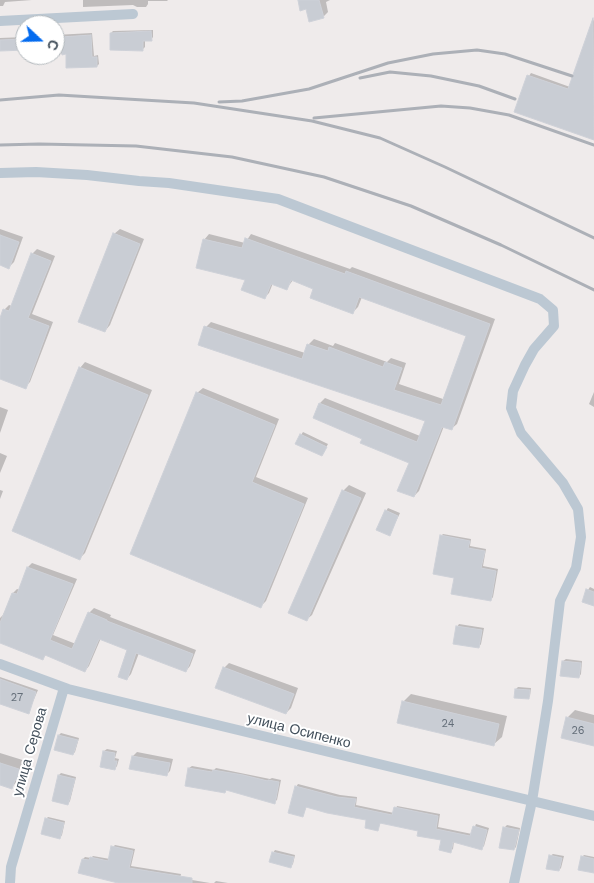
<!DOCTYPE html>
<html>
<head>
<meta charset="utf-8">
<style>
	body { margin:0 }
	#map { position:relative; width:594px; height:883px; overflow:hidden; background:#efebeb; font-family:"Work Sans",sans-serif }
	canvas { display:block }
	.north { position:absolute; left:15px; top:15px; width:50px; height:50px; box-sizing:border-box; background:#fff; border:1px solid #b3b9bd; border-radius:50%; rotate:111deg; font-size:14px; font-weight:700; line-height:20px; text-align:center; color:#424f5b }
	.north::after { content:''; display:block; margin:auto; width:18px; height:22px; background:#046bef; clip-path:polygon(50% 0,100% 100%,50% 72%,0 100%) }
</style>
</head>
<body>
<div id="map">
<canvas width="594" height="883"></canvas>
<div class="north">С</div>
</div>
<script>
const g = document.querySelector('canvas').getContext('2d');
g.lineJoin = 'round';
function fillPath(path, color) {
  g.fillStyle = color;
  g.fill(path, 'evenodd');
}
function poly(rows) {
  const path = new Path2D();
  for (const r of rows) {
    path.moveTo(r[0], r[1]);
    for (let i = 2; i < r.length; i += 2) path.lineTo(r[i], r[i + 1]);
  }
  return path;
}
function trace(path, color, width, dash) {
  g.strokeStyle = color;
  g.lineWidth = width;
  g.lineCap = dash ? 'butt' : 'round';
  g.setLineDash(dash || []);
  g.stroke(path);
}
function drawText(font, color, halo, rows, align = 'center') {
  g.font = font + ' "Work Sans",sans-serif';
  g.lineWidth = 4;
  g.setLineDash([]);
  g.textBaseline = 'middle';
  g.strokeStyle = halo;
  g.fillStyle = color;
  for (const [text, x, y, turn = 0] of rows) {
    g.save();
    g.translate(x, y);
    g.rotate((+turn || 0) * Math.PI / 180);
    g.textAlign = isNaN(turn) ? turn : align;
    if (halo) g.strokeText(text, 0, 0);
    g.fillText(text, 0, 0);
    g.restore();
  }
}
fillPath(poly([
	[0,0,32,0,5,2,3,6,0,6],
	[83,0,168,0,167,1,148,1,148,4,146,7,137,7,133,5,83,7],
	[299,0,330,0,326,2,328,12,323,17,307,8],
	[594,19,594,139,516,111,529,76,531,73,570,87],
	[153,30,153,37,151,40,145,40,145,47,143,49,111,33,113,31],
	[92,33,94,56,98,55,99,64,97,66,67,53,55,54,55,35],
	[25,37,25,49,0,50,0,38],
	[0,229,23,237,14,262,9,267,0,264],
	[120,229,144,239,110,325,105,331,114,234],
	[209,234,245,243,251,234,350,269,352,267,495,319,457,424,451,429,444,426,419,491,414,496,410,462,363,438,314,418,320,403,325,398,420,436,426,420,206,327,211,322,305,353,308,345,314,339,333,346,335,343,387,362,391,358,406,363,399,384,443,399,468,336,362,297,358,307,352,313,315,288,293,280,287,288,273,283,269,293,264,298,247,279,204,240],
	[37,249,55,256,32,314,53,322,30,382,25,387,0,378,0,322,4,310,9,305,12,306,32,254],
	[85,362,152,390,85,553,80,558,80,368],
	[203,388,279,419,256,477,308,498,266,601,260,607,197,393],
	[594,392,594,407,589,404],
	[0,407,8,410,0,433],
	[303,432,328,444,322,455,301,435],
	[0,453,7,456,0,473],
	[349,485,366,493,312,615,306,620,289,612,344,490],
	[0,490,3,491,0,499],
	[388,508,400,513,390,534,386,511],
	[443,534,471,539,470,546,486,549,483,566,498,569,493,597,491,600,456,577,441,536],
	[32,563,77,579,53,635,76,644,90,612,94,608,111,615,110,617,196,650,190,666,186,671,139,653,131,674,127,679,129,649,101,638,89,666,85,671,46,655,43,658,0,641,0,618,3,615,13,593,17,589,20,590,28,567],
	[590,587,594,589,594,604,588,590],
	[459,624,484,628,481,644,479,647,457,627],
	[566,659,582,661,581,674,579,677,563,661],
	[229,663,298,688,291,708,286,713,224,668],
	[0,677,38,690,28,713,0,703],
	[518,687,531,688,530,696,528,698,516,689],
	[411,694,507,716,502,737,494,744,403,702],
	[575,710,594,715,594,745,567,718],
	[61,733,79,738,75,752,73,754,59,735],
	[107,749,117,751,115,758,119,759,117,766,115,769,102,766,104,751],
	[137,752,173,759,170,771,166,775,131,768,133,756],
	[0,753,29,762,26,772,12,787,0,783],
	[192,766,214,770,216,768,270,779,272,778,281,780,277,800,274,802,227,789,186,785,189,768],
	[61,773,76,777,70,801,68,804,59,775],
	[298,784,340,795,357,797,356,805,394,813,397,806,440,814,438,827,472,834,476,824,489,828,484,846,482,848,454,841,453,849,450,851,442,839,420,830,381,822,378,829,368,819,307,806,303,815,296,787],
	[48,817,65,821,62,835,60,838,46,819],
	[507,825,520,828,516,847,514,849,504,828],
	[115,845,135,849,131,866,181,874,180,878,210,883,135,883,83,859,85,857,91,858,93,856,110,859,113,847],
	[275,850,295,855,293,864,291,866,273,853],
	[553,854,564,856,561,868,559,870,550,856],
	[584,855,594,857,594,872,582,857],
	[216,881,228,883,214,883]
]), '#0003');
const building = poly([
	[298,0,319,0,324,18,309,22,306,9,300,11,298,0],
	[593,18,594,140,514,112,527,75,568,89,593,18],
	[151,31,152,41,143,41,143,51,110,50,110,33,151,31],
	[91,35,92,57,97,57,97,67,66,68,66,54,62,55,61,37,91,35],
	[25,39,25,50,0,51,0,40,25,39],
	[113,233,140,244,105,332,78,322,113,233],
	[0,235,19,242,9,269,0,265,0,235],
	[245,238,345,274,346,271,490,324,452,430,442,427,414,497,397,491,409,463,360,443,362,439,313,418,319,403,417,442,425,421,198,345,204,326,302,359,307,344,328,351,329,347,383,367,385,362,402,368,394,390,441,405,466,336,359,297,353,314,310,298,313,289,291,280,287,290,271,284,265,299,241,290,245,280,196,268,203,239,242,248,245,238],
	[31,253,51,261,28,318,49,326,26,389,0,379,0,318,3,309,9,311,31,253],
	[79,367,148,395,80,560,12,531,79,367],
	[196,392,275,425,252,482,304,504,261,608,130,554,196,392],
	[300,434,327,447,322,456,295,444,300,434],
	[342,490,361,498,307,621,288,613,342,490],
	[385,510,398,516,390,536,376,530,385,510],
	[440,535,470,541,468,548,485,551,481,568,496,571,491,601,451,594,454,578,433,574,440,535],
	[27,567,73,584,50,640,72,649,88,612,107,620,107,621,193,654,186,672,136,653,127,680,118,677,127,650,99,639,85,672,45,655,43,660,0,643,0,623,12,593,17,594,27,567],
	[586,589,594,592,594,606,582,602,586,589],
	[456,626,482,630,479,648,453,644,456,626],
	[562,661,581,663,579,678,560,676,562,661],
	[223,667,294,694,286,714,215,688,223,667],
	[0,679,36,692,29,714,0,704,0,679],
	[515,689,530,690,529,699,514,698,515,689],
	[402,701,499,724,494,746,397,723,402,701],
	[566,717,594,724,594,746,561,738,566,717],
	[58,735,78,740,73,755,54,750,58,735],
	[103,751,115,753,114,761,117,761,115,770,100,767,103,751],
	[132,756,170,763,167,776,129,769,132,756],
	[0,763,22,770,18,781,15,780,12,789,0,785,0,763],
	[188,768,212,772,213,770,243,775,268,781,268,780,279,782,275,804,226,790,225,793,185,786,188,768],
	[58,775,75,779,68,805,52,801,58,775],
	[295,786,337,797,356,799,354,807,392,815,394,807,438,816,436,829,470,836,473,826,487,830,482,850,453,842,451,853,439,850,441,840,417,836,418,831,380,823,378,831,365,828,366,820,327,813,306,807,303,817,288,813,295,786],
	[45,818,64,823,60,839,41,834,45,818],
	[503,827,519,830,514,850,499,848,503,827],
	[111,846,133,851,129,868,192,878,192,883,118,883,78,873,82,859,89,860,90,857,108,861,111,846],
	[272,852,294,857,291,868,269,862,272,852],
	[549,855,562,858,559,871,546,869,549,855],
	[581,856,594,859,594,873,578,870,581,856]
]);
fillPath(building, '#c9cdd4');
trace(building, '#ced1d8', 1);
trace(poly([
	[0,21,133,14],
	[0,173,36,172,87,175,139,181,169,183,278,199,540,299,553,310,554,326,534,349,525,365,513,391,511,408,521,433,563,483,578,509,581,537,576,568,560,601,548,701,532,801,514,883],
	[0,664,68,689,594,816],
	[10,883,11,867,64,688]
]), '#bcc8d3', 10);
trace(poly([
	[360,78,390,72,431,76,479,86,515,99],
	[0,100,59,95,194,103,312,121,380,138,445,167,594,238],
	[219,102,242,101,309,89,388,63,433,54,477,50,505,54,572,76],
	[314,118,441,106,470,108,509,115,594,145],
	[0,145,39,144,136,146,232,157,324,177,411,206,501,245,594,290]
]), '#acb0b7', 3);
drawText('11px', '#646e79', null, [
	["27",17,698],
	["24",448,724],
	["26",578,731]
]);
drawText('14px', '#424f5b', '#fff', [
	["улица Осипенко",299,731,14],
	["улица Серова",30,752,-74]
]);
</script>
</body>
</html>
